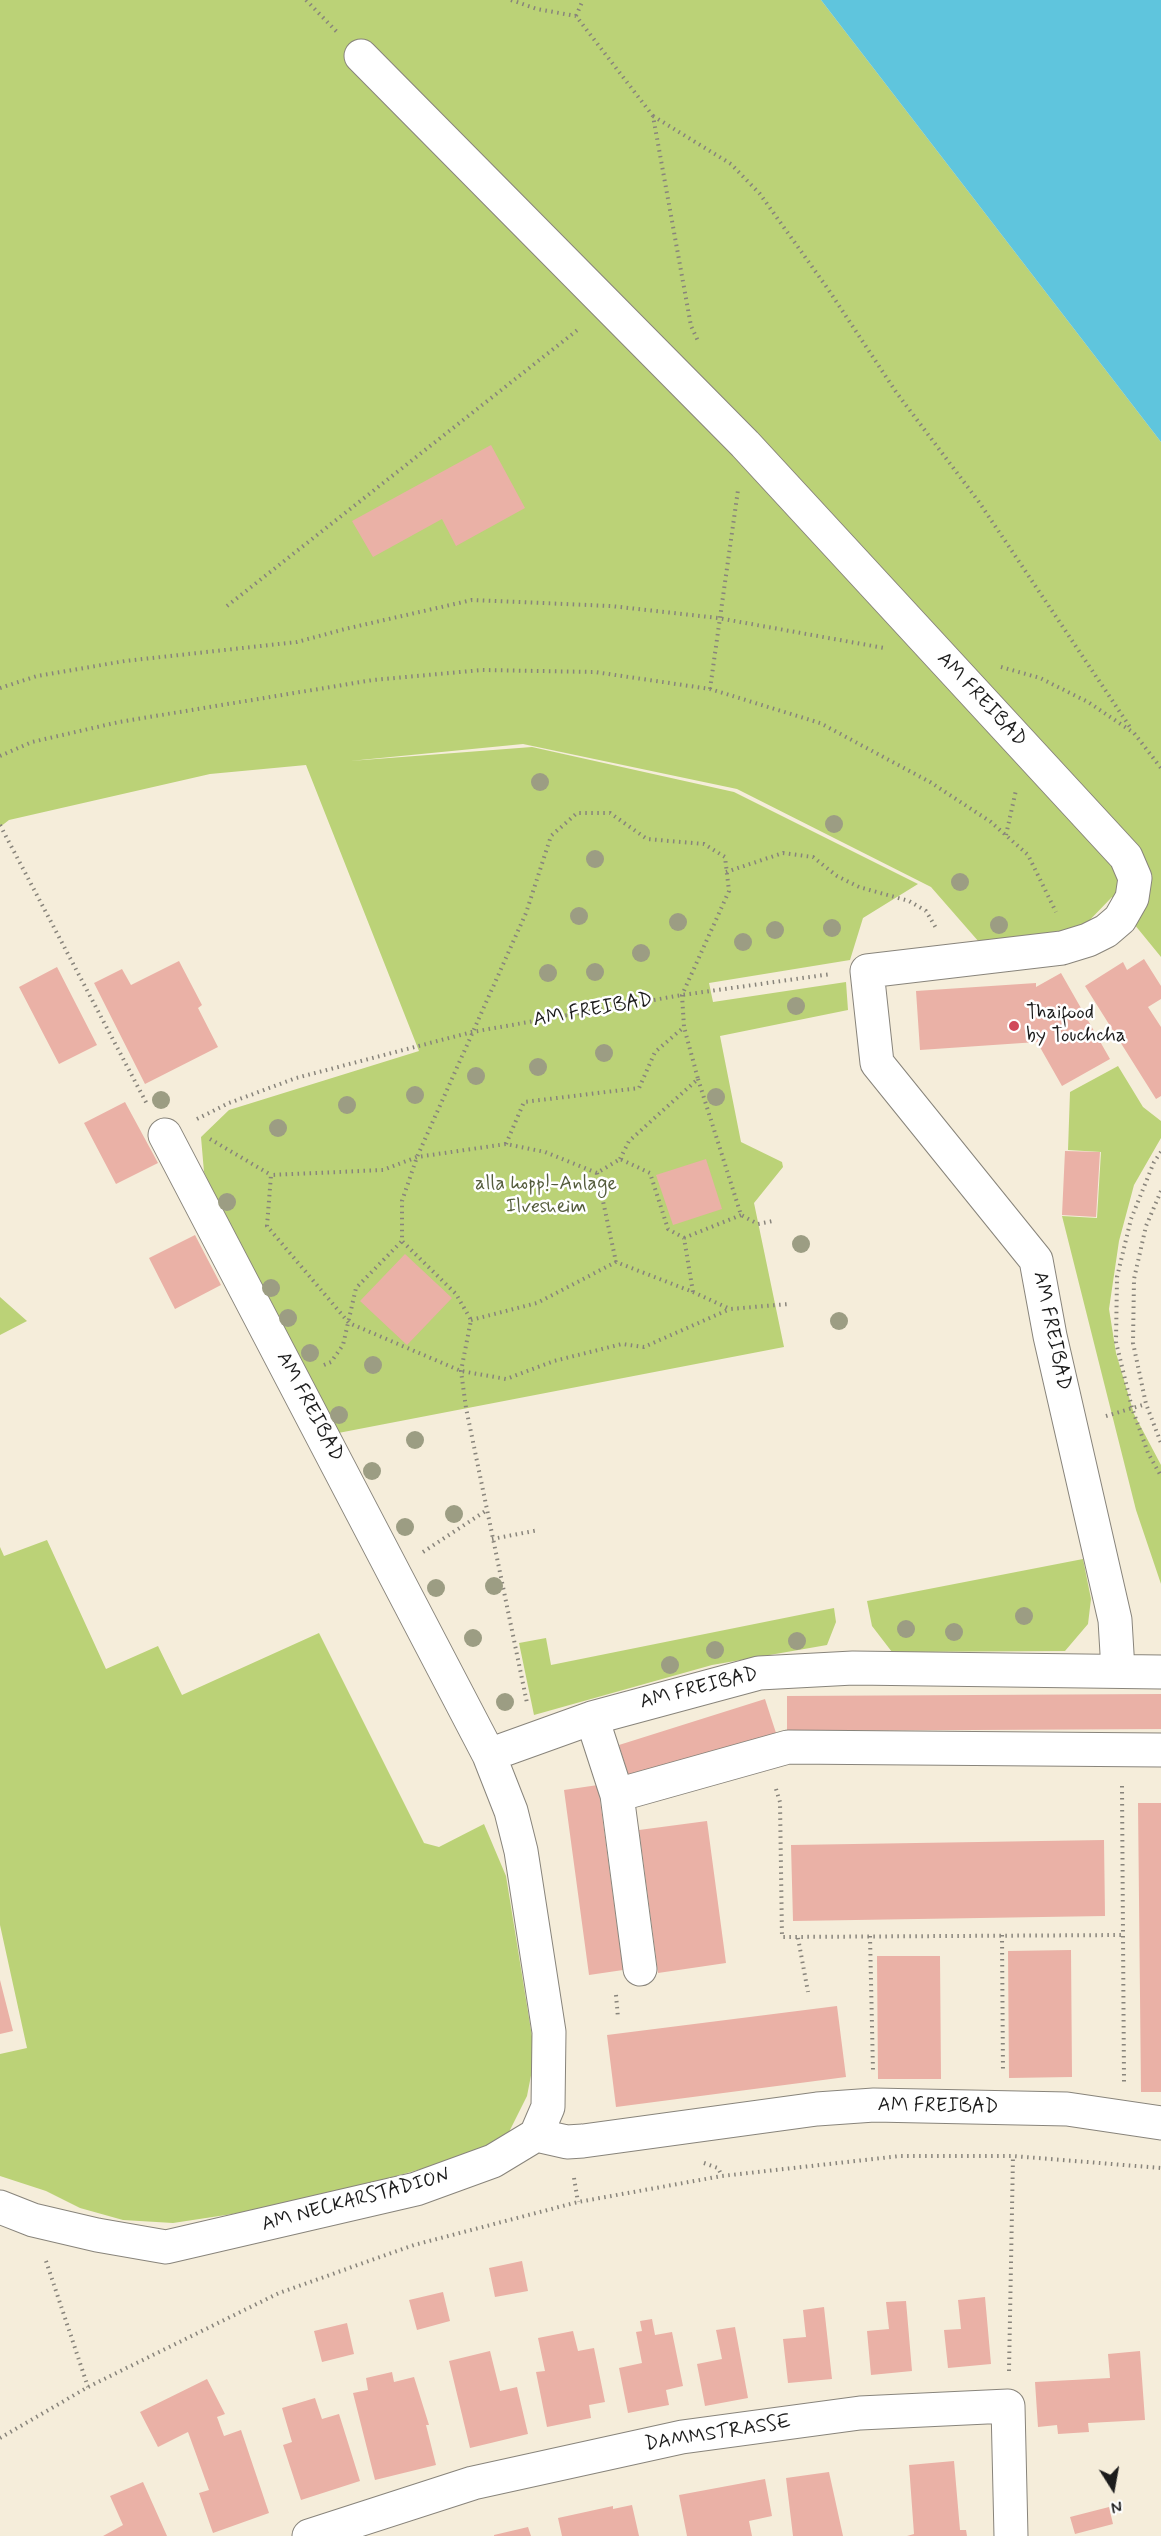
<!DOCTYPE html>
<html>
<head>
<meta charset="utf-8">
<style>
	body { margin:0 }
	#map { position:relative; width:1161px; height:2536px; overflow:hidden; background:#f5edda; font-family:Mynerve,sans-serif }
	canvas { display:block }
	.north { position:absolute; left:1083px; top:2458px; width:60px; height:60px; -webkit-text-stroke:4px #fff; paint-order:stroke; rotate:169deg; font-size:16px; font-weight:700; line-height:24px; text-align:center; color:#1c1c1c }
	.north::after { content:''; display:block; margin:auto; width:21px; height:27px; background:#1c1c1c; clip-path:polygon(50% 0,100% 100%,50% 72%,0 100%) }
</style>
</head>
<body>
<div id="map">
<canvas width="1161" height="2536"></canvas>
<div class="north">N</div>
</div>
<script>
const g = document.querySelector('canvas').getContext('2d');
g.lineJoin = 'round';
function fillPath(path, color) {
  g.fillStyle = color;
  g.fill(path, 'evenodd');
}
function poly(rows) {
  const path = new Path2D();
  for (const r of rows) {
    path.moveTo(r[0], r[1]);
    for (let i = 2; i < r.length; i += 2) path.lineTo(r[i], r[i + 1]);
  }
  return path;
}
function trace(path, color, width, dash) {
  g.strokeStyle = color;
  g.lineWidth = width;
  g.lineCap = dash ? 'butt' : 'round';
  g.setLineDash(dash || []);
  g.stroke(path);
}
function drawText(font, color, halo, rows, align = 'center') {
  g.font = font + ' Mynerve,sans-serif';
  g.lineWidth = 5;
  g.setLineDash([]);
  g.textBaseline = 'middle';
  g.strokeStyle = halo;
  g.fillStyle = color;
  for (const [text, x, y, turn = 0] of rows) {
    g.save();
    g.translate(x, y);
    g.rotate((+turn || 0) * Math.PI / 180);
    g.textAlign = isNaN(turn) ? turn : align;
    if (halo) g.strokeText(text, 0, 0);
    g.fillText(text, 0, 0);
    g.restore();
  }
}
fillPath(poly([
	[0,0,821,0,1161,442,1161,957,1112,897,1084,926,1024,941,979,942,931,887,737,789,523,744,350,761,532,747,734,792,918,884,863,918,850,960,709,983,713,1002,846,982,848,1010,720,1036,741,1142,782,1162,783,1167,754,1203,784,1347,333,1434,304,1383,204,1172,201,1137,229,1110,419,1051,306,765,210,774,9,820,0,827],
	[1118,1066,1143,1107,1161,1121,1161,1138,1134,1185,1119,1241,1109,1309,1116,1353,1134,1414,1161,1465,1161,1584,1136,1510,1062,1216,1097,1218,1101,1152,1068,1150,1070,1092],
	[0,1297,27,1321,0,1335],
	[47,1540,106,1669,158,1646,182,1695,319,1633,424,1843,439,1847,484,1824,506,1876,535,2055,527,2096,507,2136,468,2156,371,2183,239,2213,173,2223,123,2220,80,2208,46,2191,0,2176,0,2054,27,2048,0,1925,0,1547,4,1556],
	[1083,1559,1091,1599,1088,1624,1065,1651,892,1652,872,1626,867,1601],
	[834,1608,836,1622,827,1645,712,1665,534,1715,519,1643,546,1638,551,1665]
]), '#bbd277');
fillPath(poly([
	[821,0,1161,0,1161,442]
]), '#5fc5dd');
fillPath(poly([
	[491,445,525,508,456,546,442,519,373,557,352,521],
	[1144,959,1161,986,1161,999,1148,1007,1161,1027,1161,1096,1156,1099,1085,986,1123,962,1127,970],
	[179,961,202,1005,198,1008,218,1047,145,1084,94,983,122,969,131,985],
	[57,967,97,1045,59,1064,19,987],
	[1061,973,1110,1059,1062,1086,1037,1042,920,1050,916,991,1036,983,1036,987],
	[125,1102,158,1163,116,1184,84,1123],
	[1065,1151,1100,1152,1096,1217,1062,1215],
	[706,1159,722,1209,673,1225,656,1175],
	[195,1235,221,1285,175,1309,149,1258],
	[405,1254,452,1298,407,1345,360,1301],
	[1161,1694,1161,1729,787,1731,787,1696],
	[765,1699,776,1733,629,1777,619,1745],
	[598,1785,623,1970,589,1975,564,1790],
	[1138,1803,1161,1803,1161,2092,1141,2092],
	[707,1821,726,1963,658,1973,639,1830],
	[1104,1840,1105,1916,793,1921,791,1845],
	[1071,1950,1072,2077,1009,2078,1008,1951],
	[877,1956,940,1956,941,2079,878,2079],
	[0,1980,13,2031,0,2034],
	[837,2006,846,2077,616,2107,607,2035],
	[522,2261,528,2291,495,2297,489,2268],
	[443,2292,450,2321,417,2330,409,2300],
	[985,2297,991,2364,948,2368,944,2330,961,2329,958,2300],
	[906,2301,912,2371,871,2375,867,2331,889,2329,886,2302],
	[824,2307,832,2379,788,2383,783,2339,806,2337,803,2310],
	[652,2319,655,2335,672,2332,683,2386,666,2390,669,2405,628,2413,619,2368,642,2363,636,2332,642,2331,640,2321],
	[347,2323,354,2354,322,2362,314,2331],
	[735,2327,748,2398,705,2406,697,2364,722,2359,716,2330],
	[573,2331,578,2351,594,2348,605,2402,589,2405,591,2418,547,2427,536,2372,545,2371,538,2338],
	[490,2351,500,2391,517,2387,528,2434,470,2448,449,2361],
	[1140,2351,1145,2420,1088,2423,1089,2432,1058,2434,1057,2425,1038,2427,1035,2382,1110,2378,1108,2354],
	[392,2372,394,2382,414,2377,429,2425,426,2425,436,2465,375,2480,353,2393,368,2390,366,2378],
	[207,2379,225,2414,217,2417,224,2436,241,2430,269,2513,213,2533,199,2493,209,2490,188,2432,158,2447,140,2412],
	[315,2398,322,2419,339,2414,360,2481,301,2500,283,2445,292,2442,282,2408],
	[954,2461,960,2530,966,2530,967,2536,907,2536,914,2534,909,2465],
	[829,2472,843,2536,793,2536,786,2478],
	[765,2479,772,2516,749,2521,752,2536,687,2536,679,2495],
	[143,2482,167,2536,103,2536,123,2525,110,2496],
	[632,2505,639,2536,562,2536,558,2518,613,2506,613,2509],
	[1109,2507,1113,2524,1075,2534,1070,2517],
	[528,2527,531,2536,494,2536,494,2535]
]), '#eab1a6');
const minor = poly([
	[361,56,745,444,1126,857,1135,878,1132,898,1120,919,1106,931,1088,940,1062,948,867,971,877,1063,1036,1260,1050,1336,1115,1620,1118,1670],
	[592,1718,617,1795,788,1747,1161,1750],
	[489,1755,592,1718,759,1673,853,1668,1161,1672],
	[617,1795,640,1969],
	[536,2135,567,2142,583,2141,817,2109,874,2105,1067,2109,1161,2123],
	[0,2207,33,2220,97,2235,166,2247,416,2189,493,2161,536,2135,548,2107,549,2032,521,1851,511,1811,489,1755,165,1135],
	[309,2536,473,2483,682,2437,860,2413,1008,2406,1011,2536]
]);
trace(minor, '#88847b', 35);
trace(poly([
	[306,0,337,32],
	[511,0,537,9,576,16,653,116,691,326,699,343],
	[576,16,583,0],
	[653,116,731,164,760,194,828,289,896,392,979,502,1132,730],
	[227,606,580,328],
	[1001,667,1040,678,1088,702,1134,733,1161,768],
	[0,688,37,676,125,661,297,642,345,629,472,600,611,606,718,618,884,648],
	[710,689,738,490],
	[0,756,32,742,119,722,373,680,482,670,595,672,710,689,820,723,930,782,991,822,1028,855,1056,912],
	[0,825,148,1106],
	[1006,835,1016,790],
	[726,872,783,853,813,857,837,876,859,887,909,901,926,911,936,928],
	[698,1079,741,1215,758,1224,773,1221],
	[197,1119,229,1103,296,1078,472,1032,682,995,831,974],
	[210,1139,271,1175],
	[506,1144,524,1102,639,1088,655,1052,684,1027,682,995,729,891,725,857,704,844,647,839,610,813,577,813,551,836,526,913,417,1157,402,1201,402,1241,456,1294,471,1320,461,1371,466,1408,527,1703],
	[1161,1152,1154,1162,1131,1219,1117,1277,1116,1342,1132,1408,1148,1453,1161,1476],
	[620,1159,629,1141,698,1079,684,1027],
	[597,1173,616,1262],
	[1161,1191,1146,1226,1134,1279,1133,1343,1146,1404,1161,1443],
	[684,1238,741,1215],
	[693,1292,730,1309,789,1304],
	[471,1320,537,1303,616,1262,693,1292,684,1238,668,1229,650,1173,620,1159,597,1173,545,1152,506,1144,417,1157,383,1170,271,1175,267,1226,349,1323,461,1371,506,1379,554,1361,622,1344,644,1347,730,1309],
	[324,1365,331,1362,343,1345,356,1288,402,1241],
	[1106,1416,1146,1404],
	[492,1539,539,1530],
	[423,1552,487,1510],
	[1122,1786,1124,2082],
	[776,1789,780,1802,782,1937,1124,1935],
	[1002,1935,1003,2073],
	[870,1936,873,2071],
	[798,1938,808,1992],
	[616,1995,618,2018],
	[704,2163,718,2168,722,2176],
	[574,2178,578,2202],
	[46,2261,88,2387],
	[1009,2371,1013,2156],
	[0,2438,88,2387,279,2293,414,2245,578,2202,722,2176,900,2156,1013,2156,1161,2168]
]), '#88847b', 4, [1.5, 4.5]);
trace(minor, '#fff', 33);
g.fillStyle = '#9c9d83';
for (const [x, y] of [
	[540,782],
	[834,824],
	[595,859],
	[960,882],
	[579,916],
	[678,922],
	[999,925],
	[832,928],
	[775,930],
	[743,942],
	[641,953],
	[595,972],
	[548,973],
	[796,1006],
	[604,1053],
	[538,1067],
	[476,1076],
	[415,1095],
	[716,1097],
	[161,1100],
	[347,1105],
	[278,1128],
	[227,1202],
	[801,1244],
	[271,1288],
	[288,1318],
	[839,1321],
	[310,1353],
	[373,1365],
	[339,1415],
	[415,1440],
	[372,1471],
	[454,1514],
	[405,1527],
	[494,1586],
	[436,1588],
	[1024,1616],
	[906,1629],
	[954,1632],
	[473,1638],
	[797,1641],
	[715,1650],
	[670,1665],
	[505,1702]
]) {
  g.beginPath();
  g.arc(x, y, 9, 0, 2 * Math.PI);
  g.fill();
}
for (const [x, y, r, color] of [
	[1014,1026,6,"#d1495b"]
]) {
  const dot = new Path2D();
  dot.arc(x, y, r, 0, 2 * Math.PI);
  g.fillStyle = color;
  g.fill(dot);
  trace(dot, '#fff', 2);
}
drawText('20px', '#1c1c1c', '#fff', [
	["AM FREIBAD",981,700,47],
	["AM FREIBAD",593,1011,-10],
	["AM FREIBAD",1051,1331,78],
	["AM FREIBAD",309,1407,62],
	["AM FREIBAD",699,1689,-14],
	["AM FREIBAD",938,2107,1],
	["AM NECKARSTADION",356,2201,-15],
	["DAMMSTRASSE",718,2434,-9]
]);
drawText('20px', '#1c1c1c', '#fff', [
	["Thaifood",1026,1014],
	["by Touchcha",1026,1037]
], 'left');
drawText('20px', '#545c3c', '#fff', [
	["alla hopp!-Anlage",546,1185],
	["Ilvesheim",546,1208]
]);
</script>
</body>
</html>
